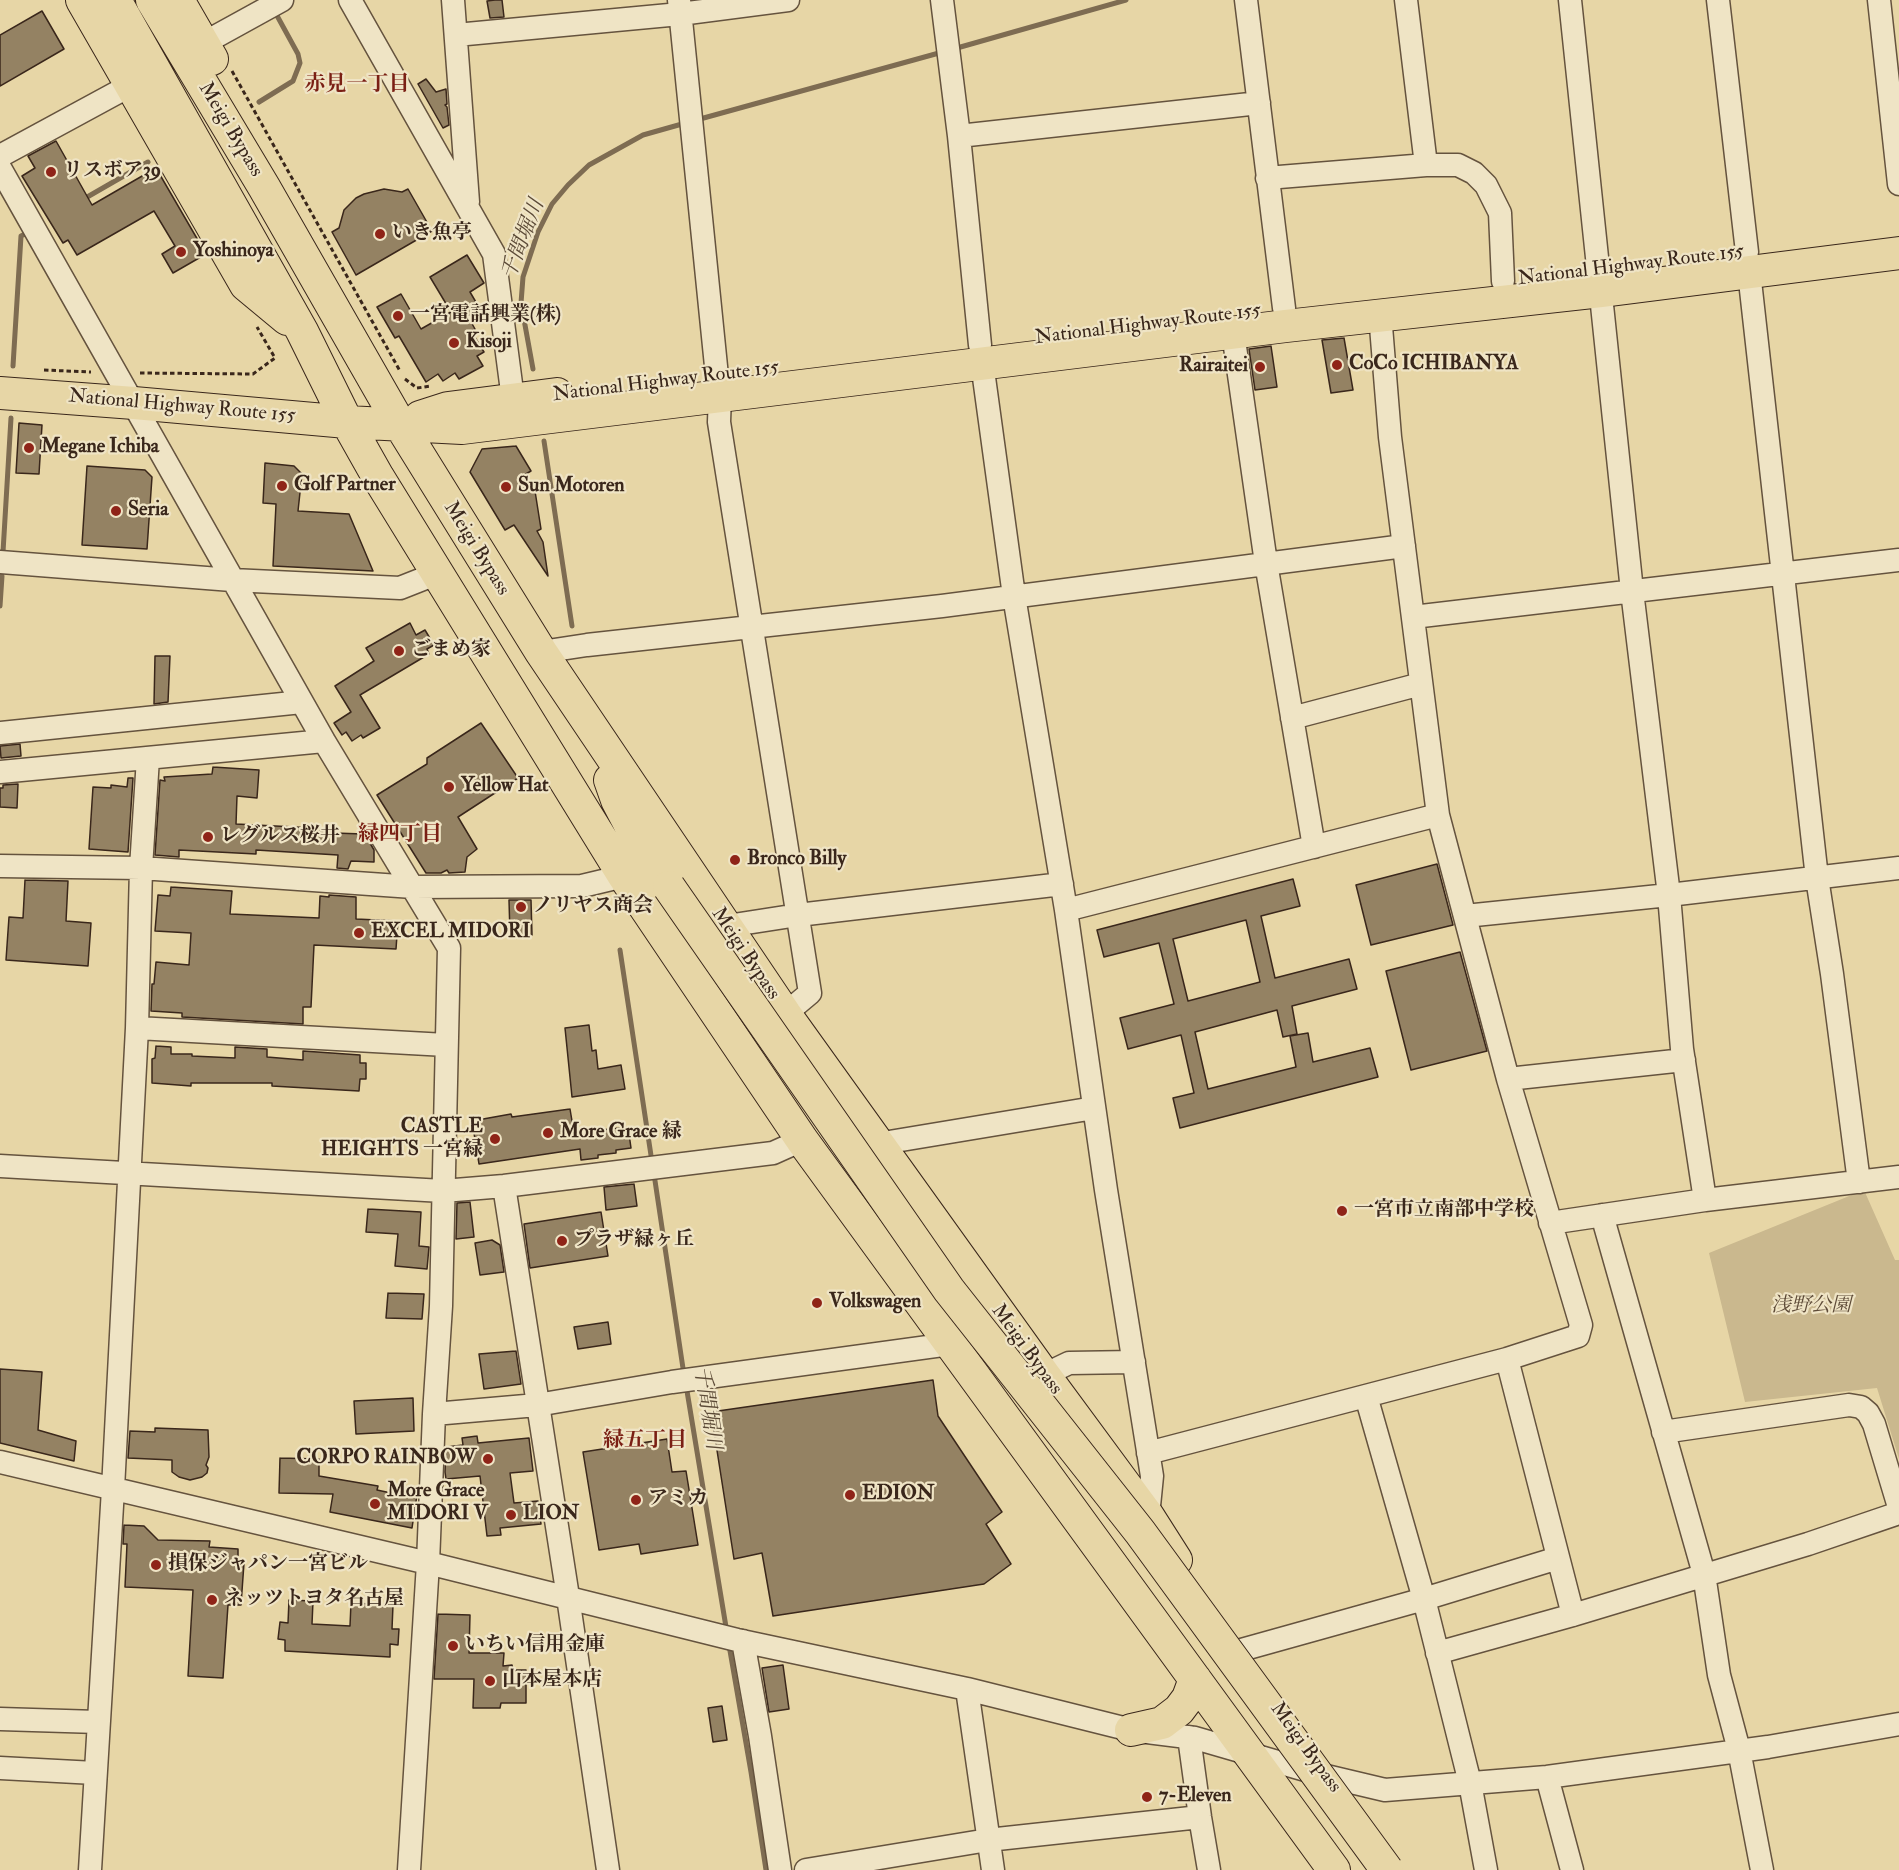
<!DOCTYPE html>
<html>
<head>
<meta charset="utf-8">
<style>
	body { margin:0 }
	canvas { display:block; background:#e7d6a6 }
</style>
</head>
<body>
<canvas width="1899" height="1870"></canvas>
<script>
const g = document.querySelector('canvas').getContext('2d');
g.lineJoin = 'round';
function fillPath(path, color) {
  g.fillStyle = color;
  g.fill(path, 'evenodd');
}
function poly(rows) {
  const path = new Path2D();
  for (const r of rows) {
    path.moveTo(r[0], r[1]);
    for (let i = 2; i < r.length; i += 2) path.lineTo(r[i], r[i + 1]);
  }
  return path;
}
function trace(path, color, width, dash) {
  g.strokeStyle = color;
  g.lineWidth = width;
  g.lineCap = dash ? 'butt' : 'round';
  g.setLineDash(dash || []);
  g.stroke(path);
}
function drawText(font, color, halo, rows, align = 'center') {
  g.font = font + ' "IM FELL Double Pica","Noto Serif JP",serif';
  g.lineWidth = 4.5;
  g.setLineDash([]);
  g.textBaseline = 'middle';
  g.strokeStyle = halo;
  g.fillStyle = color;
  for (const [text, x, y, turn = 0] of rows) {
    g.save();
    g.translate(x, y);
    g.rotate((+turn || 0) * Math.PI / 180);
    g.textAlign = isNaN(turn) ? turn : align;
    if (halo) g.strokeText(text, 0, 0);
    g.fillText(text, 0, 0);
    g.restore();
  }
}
fillPath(poly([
	[1864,1190,1895,1260,1899,1260,1899,1459,1877,1388,1745,1402,1709,1253]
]), '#cab88e');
trace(poly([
	[957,48,1126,0],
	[259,102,293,81,300,63,298,54,275,12],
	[700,119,939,53],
	[82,200,148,162],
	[13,366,21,236,25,234],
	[533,369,521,303,523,277,538,232,552,204,568,185,589,165,643,135,682,124],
	[544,441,572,626],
	[3,552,11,418],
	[0,606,2,576],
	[620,950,652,1162],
	[654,1174,684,1375],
	[686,1385,727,1633],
	[729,1645,751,1772,766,1870]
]), '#7e6c52', 5);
const building = poly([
	[495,0,502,0,504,17,490,18,487,1,495,0],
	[42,11,64,49,0,86,0,35,42,11],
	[426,79,436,92,446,89,447,104,445,105,447,107,449,125,443,128,418,84,426,79],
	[56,141,92,205,156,168,206,254,173,273,162,254,175,246,154,211,77,255,68,240,63,243,22,176,35,168,28,156,56,141],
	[384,189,402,192,408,189,432,231,356,275,332,232,339,228,344,210,356,198,364,194,384,189],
	[467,255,484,283,470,292,480,309,477,310,481,316,471,322,475,329,471,331,484,352,477,356,483,366,459,379,455,373,443,381,438,374,426,382,399,336,395,338,377,307,401,294,421,329,451,312,430,277,467,255],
	[1344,338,1353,390,1331,393,1322,340,1344,338],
	[1271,346,1277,387,1255,390,1249,349,1271,346],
	[19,423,42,425,39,474,16,473,19,423],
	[516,446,531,471,524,475,535,491,541,529,537,531,543,542,548,576,514,525,505,530,470,472,482,449,516,446],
	[265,463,294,466,302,474,298,511,349,514,373,571,273,566,276,504,263,503,265,463],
	[87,466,145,470,152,477,147,549,82,545,87,466],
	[410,623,416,635,425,630,434,645,427,649,429,654,360,695,380,728,363,738,361,735,352,741,346,732,342,735,334,723,351,712,335,686,374,661,366,648,410,623],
	[155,656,170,656,168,702,154,704,155,656],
	[481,723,518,778,458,817,477,849,467,857,465,872,449,873,447,870,441,873,426,873,377,795,427,764,427,758,481,723],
	[20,744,21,756,1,758,0,746,20,744],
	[213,767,259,770,257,798,237,796,236,824,334,829,334,833,363,834,363,838,367,838,374,850,374,862,351,861,348,869,337,868,338,855,256,850,256,854,179,850,179,857,155,855,160,780,165,781,164,777,212,774,213,767],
	[128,778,133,778,128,852,89,849,93,787,111,788,111,785,127,787,128,778],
	[18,784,17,808,0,807,0,788,3,788,3,785,18,784],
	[1437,864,1453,925,1371,945,1356,885,1437,864],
	[1293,879,1300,906,1261,916,1275,978,1349,959,1357,989,1292,1006,1297,1034,1283,1037,1277,1010,1195,1032,1208,1089,1296,1067,1290,1036,1308,1033,1313,1062,1370,1048,1378,1077,1180,1128,1173,1098,1194,1093,1181,1035,1128,1049,1120,1018,1174,1004,1159,943,1104,957,1097,930,1293,879],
	[1246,920,1260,982,1188,1001,1173,939,1246,920],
	[25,880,68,881,66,921,91,923,88,966,6,960,9,917,23,918,25,880],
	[171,887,232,891,230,914,319,918,320,896,329,897,329,895,356,897,356,919,398,921,396,949,314,945,311,1007,303,1007,303,1024,182,1017,182,1013,151,1011,152,984,154,984,156,962,189,965,191,933,155,931,158,895,170,896,171,887],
	[509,900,531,900,532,935,510,935,509,900],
	[1460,952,1487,1051,1411,1070,1386,971,1460,952],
	[589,1025,592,1051,596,1050,598,1069,621,1065,625,1089,572,1097,565,1028,589,1025],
	[156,1046,171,1047,171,1054,192,1054,192,1056,235,1058,235,1047,267,1049,267,1057,303,1060,303,1051,360,1055,360,1063,366,1063,366,1079,360,1079,359,1091,272,1086,272,1083,191,1083,191,1086,152,1083,152,1059,155,1058,156,1046],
	[570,1109,574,1133,628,1127,631,1148,616,1150,616,1153,598,1155,598,1158,581,1160,580,1149,479,1164,472,1121,511,1114,512,1117,570,1109],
	[634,1184,637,1206,606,1210,604,1187,634,1184],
	[470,1202,474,1237,456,1239,457,1203,470,1202],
	[368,1209,421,1212,419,1246,429,1247,427,1269,395,1266,398,1234,366,1232,368,1209],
	[601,1212,608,1256,530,1268,524,1224,601,1212],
	[492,1240,500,1245,504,1272,480,1275,475,1243,492,1240],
	[388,1293,424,1294,422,1319,386,1318,388,1293],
	[608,1322,611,1344,578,1349,574,1327,608,1322],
	[516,1351,521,1384,484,1389,479,1354,516,1351],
	[0,1369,42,1372,38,1430,76,1441,74,1461,0,1443,0,1369],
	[933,1380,938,1416,1002,1512,986,1524,1011,1564,984,1584,773,1616,762,1553,734,1559,711,1412,933,1380],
	[413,1398,414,1431,356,1434,354,1401,413,1398],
	[155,1428,208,1430,209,1457,206,1465,208,1468,207,1473,202,1477,190,1480,179,1477,172,1472,172,1460,128,1458,130,1431,155,1432,155,1428],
	[477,1436,478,1443,529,1438,533,1471,510,1473,514,1503,538,1501,541,1524,500,1528,501,1535,487,1536,480,1476,446,1479,445,1472,446,1447,463,1445,462,1438,477,1436],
	[667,1439,672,1472,686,1471,698,1545,641,1554,639,1544,599,1550,583,1452,667,1439],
	[280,1458,319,1459,319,1476,378,1486,377,1490,405,1496,406,1493,417,1495,412,1528,330,1512,333,1494,279,1493,280,1458],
	[124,1525,144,1526,158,1540,210,1541,209,1547,238,1549,238,1562,244,1563,241,1605,228,1605,223,1678,188,1676,193,1590,125,1587,127,1544,123,1544,124,1525],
	[289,1600,313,1601,312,1624,350,1626,351,1603,393,1605,392,1629,399,1629,398,1645,390,1644,390,1657,285,1651,285,1640,278,1639,280,1622,288,1623,289,1600],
	[438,1614,470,1615,469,1653,504,1653,503,1666,512,1665,513,1670,526,1670,526,1703,501,1703,500,1708,473,1708,474,1679,434,1679,438,1614],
	[783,1665,789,1709,769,1712,762,1668,783,1665],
	[722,1706,727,1740,713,1742,708,1708,722,1706]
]);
fillPath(building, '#948263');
trace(building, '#3a271b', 1.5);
const minor = poly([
	[350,0,494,254,513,399],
	[453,0,468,202],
	[679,0,717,376],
	[942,0,959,136,980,345],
	[1246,0,1284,308],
	[1406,0,1426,165],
	[1570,0,1632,591,1669,895,1682,1049,1705,1200],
	[1718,0,1747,252],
	[1879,0,1899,184],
	[456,35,680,14,788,0],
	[204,43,282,0],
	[959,136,1259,103],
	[0,156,131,85],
	[0,168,324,741,449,948,441,1306,434,1414,428,1563,409,1870],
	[1267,178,1426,165,1458,165,1474,173,1486,185,1500,213,1503,281],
	[1749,272,1817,878,1832,974,1859,1182],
	[1233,333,1266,563,1314,847],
	[982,363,1014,596,1066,910,1106,1190,1152,1476,1148,1516],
	[720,395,719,422,810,993,785,1014],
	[0,562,232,580,400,588,438,573],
	[1413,617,1899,560],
	[541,652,587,645,942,606,1404,546],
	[1292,718,1421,684],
	[0,733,302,702],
	[0,772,324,741],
	[0,866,141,868,413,887,582,886,624,876],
	[1066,910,1438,815],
	[1465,916,1669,895,1899,868],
	[727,926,798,915,1062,884],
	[137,1028,446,1045],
	[1508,1079,1684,1060],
	[877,1144,1094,1108],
	[0,1166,443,1191,504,1186,773,1153,802,1140],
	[504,1186,568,1597,608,1870],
	[1602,1215,1704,1574,1719,1675,1739,1750,1762,1870],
	[1550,1223,1705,1200,1899,1177],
	[1507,1359,1573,1615],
	[1044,1375,1069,1363,1134,1362],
	[1366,1396,1424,1599,1470,1783,1486,1870],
	[434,1414,537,1405,672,1382,950,1344],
	[1663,1432,1849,1405,1861,1407,1868,1413,1874,1424,1899,1507],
	[1148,1453,1507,1359,1578,1336,1581,1325,1508,1079,1438,815,1390,437,1380,314],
	[0,1462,428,1563,737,1640,967,1689,1131,1730,1195,1738,1326,1776,1385,1790,1547,1777,1768,1747,1899,1724],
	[743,1641,760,1736,780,1870],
	[1234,1652,1424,1599,1558,1558],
	[1437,1653,1573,1615,1808,1544,1899,1513],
	[967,1689,993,1870],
	[0,1719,98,1722],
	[1189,1737,1200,1817,1209,1870],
	[0,1768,95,1773],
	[1547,1777,1572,1870],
	[90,1870,113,1489,137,1028,141,868,148,758],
	[806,1870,988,1840,1200,1817]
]);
const highway = poly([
	[82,0,246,285,287,319],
	[115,0,302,331,347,422,378,477,624,876,802,1140,1334,1870],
	[152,0,264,187,399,423,541,652,785,1014,1044,1375,1148,1516,1176,1560],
	[178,0,212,59],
	[0,393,134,403,347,422,462,428,1286,326,1601,291,1899,253],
	[420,417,448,408,557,394],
	[610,780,617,800,637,838,669,887],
	[1131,1730,1162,1723,1179,1710,1188,1698,1195,1679]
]);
trace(minor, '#65533e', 25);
trace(highway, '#3a271b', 34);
trace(poly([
	[232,71,400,371],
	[44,370,91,372],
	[140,373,253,374,275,358,257,327],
	[405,379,417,388,431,386]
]), '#3a271b', 3, [4.5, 3]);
trace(minor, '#efe4c5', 22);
trace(highway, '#e7d6a6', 32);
const highwayBridge = poly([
	[669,887,949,1290,1140,1532,1387,1870]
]);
trace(highwayBridge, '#3a271b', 34, []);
trace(highwayBridge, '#e7d6a6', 32);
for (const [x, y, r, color] of [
	[51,172,6,"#8f2418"],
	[380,234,6,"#8f2418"],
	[181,252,6,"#8f2418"],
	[398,316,6,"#8f2418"],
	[454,343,6,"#8f2418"],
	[1337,365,6,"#8f2418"],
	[1260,367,6,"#8f2418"],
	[29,448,6,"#8f2418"],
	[282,486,6,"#8f2418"],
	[506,487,6,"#8f2418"],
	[116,511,6,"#8f2418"],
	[399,651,6,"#8f2418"],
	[449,787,6,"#8f2418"],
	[208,837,6,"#8f2418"],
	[735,860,6,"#8f2418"],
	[521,907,6,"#8f2418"],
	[359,933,6,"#8f2418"],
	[548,1133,6,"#8f2418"],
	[495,1139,6,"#8f2418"],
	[1342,1211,6,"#8f2418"],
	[562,1241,6,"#8f2418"],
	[817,1303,6,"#8f2418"],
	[488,1459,6,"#8f2418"],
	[850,1495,6,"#8f2418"],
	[636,1500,6,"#8f2418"],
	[375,1504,6,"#8f2418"],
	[511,1515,6,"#8f2418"],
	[156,1565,6,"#8f2418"],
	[212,1600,6,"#8f2418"],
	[453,1646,6,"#8f2418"],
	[490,1681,6,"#8f2418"],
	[1147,1797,6,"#8f2418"]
]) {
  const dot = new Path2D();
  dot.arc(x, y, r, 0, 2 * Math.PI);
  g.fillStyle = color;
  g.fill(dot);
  trace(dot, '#efe4c5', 2);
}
drawText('20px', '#3a271b', '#efe4c5', [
	["Meigi Bypass",230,130,59],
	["National Highway Route 155",1631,266,-7],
	["National Highway Route 155",1148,325,-7],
	["National Highway Route 155",666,382,-7],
	["National Highway Route 155",182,407,5],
	["Meigi Bypass",476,549,58],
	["Meigi Bypass",745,954,56],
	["Meigi Bypass",1026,1350,54],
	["Meigi Bypass",1305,1748,54]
]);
drawText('bold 20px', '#3a271b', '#efe4c5', [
	["リスボア39",63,172],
	["いき魚亭",392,234],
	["Yoshinoya",193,252],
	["一宮電話興業(株)",410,316],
	["Kisoji",466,343],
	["CoCo ICHIBANYA",1349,365],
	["Rairaitei",1248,367,"right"],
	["Megane Ichiba",41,448],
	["Golf Partner",294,486],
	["Sun Motoren",518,487],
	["Seria",128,511],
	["ごまめ家",411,651],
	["Yellow Hat",461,787],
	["レグルス桜井",220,837],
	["Bronco Billy",747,860],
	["ノリヤス商会",533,907],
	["EXCEL MIDORI",371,933],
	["CASTLE",483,1128,"right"],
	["HEIGHTS 一宮緑",483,1151,"right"],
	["More Grace 緑",560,1133],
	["一宮市立南部中学校",1354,1211],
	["プラザ緑ヶ丘",574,1241],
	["Volkswagen",829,1303],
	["CORPO RAINBOW",476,1459,"right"],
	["More Grace",387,1492],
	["MIDORI V",387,1515],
	["EDION",862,1495],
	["アミカ",648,1500],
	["LION",523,1515],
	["損保ジャパン一宮ビル",168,1565],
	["ネッツトヨタ名古屋",224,1600],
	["いちい信用金庫",465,1646],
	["山本屋本店",502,1681],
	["7-Eleven",1159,1797]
], 'left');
drawText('italic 20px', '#5e4b38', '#efe4c5', [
	["浅野公園",1811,1307]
]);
drawText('bold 21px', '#7a1f14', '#efe4c5', [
	["赤見一丁目",357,85],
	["緑四丁目",400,835],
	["緑五丁目",645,1441]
]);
drawText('italic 21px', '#5c4a37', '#efe4c5', [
	["千間堀川",524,240,-69],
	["千間堀川",706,1408,81]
]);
</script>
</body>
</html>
